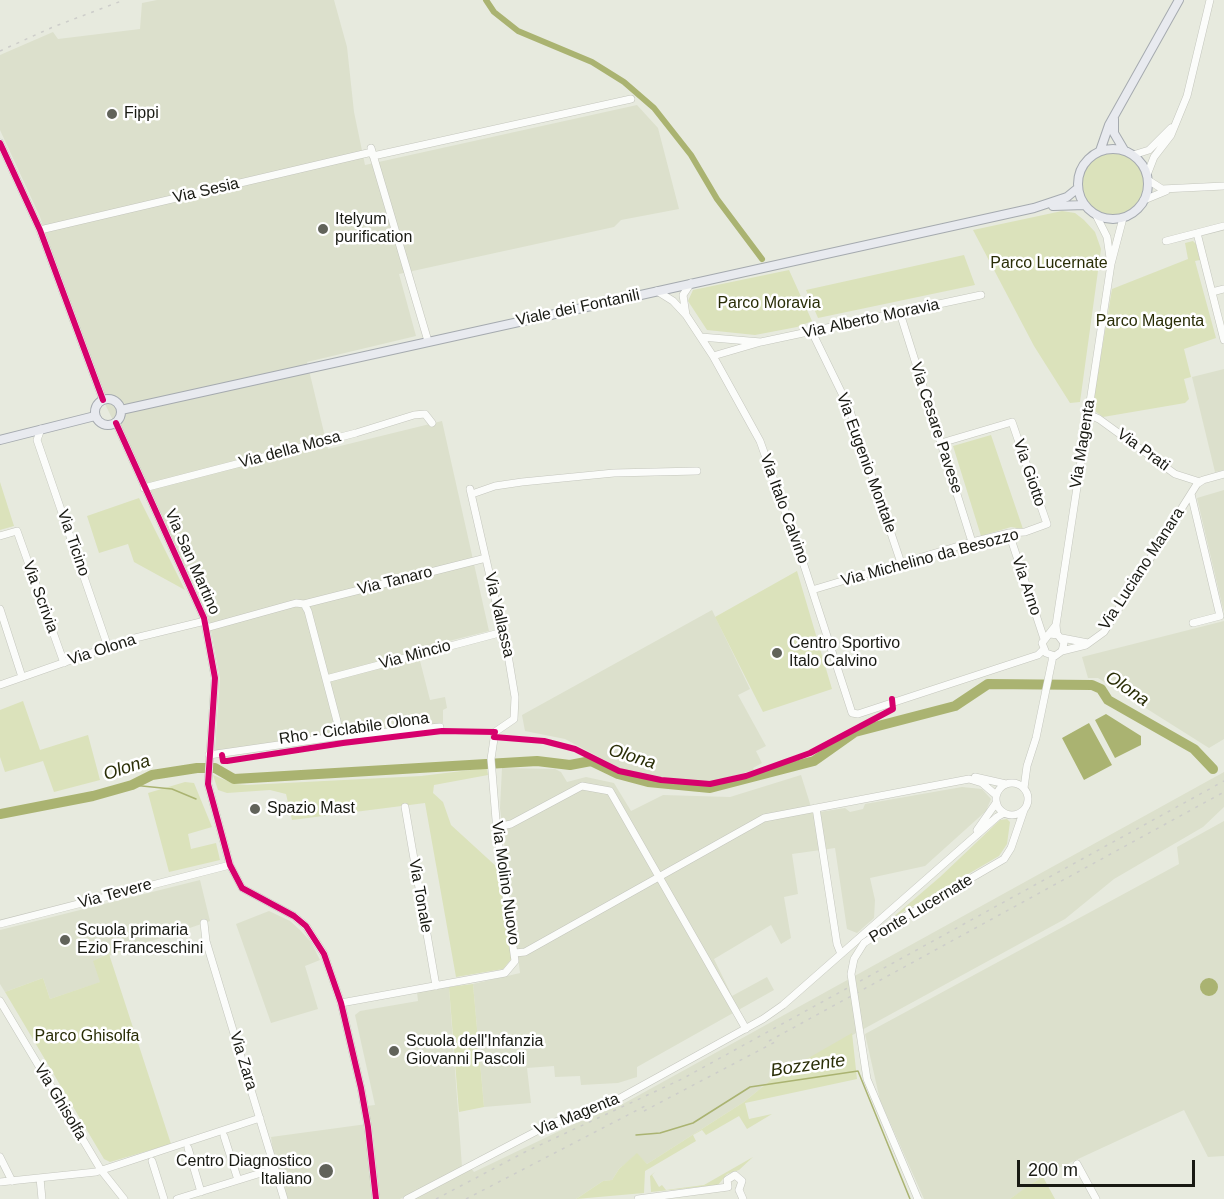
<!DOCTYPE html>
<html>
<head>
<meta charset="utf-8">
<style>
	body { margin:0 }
	#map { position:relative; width:1224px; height:1199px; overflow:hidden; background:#e7eade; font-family:Arial,sans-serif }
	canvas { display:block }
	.scale { position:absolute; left:1017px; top:1160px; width:178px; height:27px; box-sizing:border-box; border:3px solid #191a13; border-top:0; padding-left:8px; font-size:18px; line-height:21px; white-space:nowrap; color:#191a13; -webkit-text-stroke:4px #fff; paint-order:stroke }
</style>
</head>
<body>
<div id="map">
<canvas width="1224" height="1199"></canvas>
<div class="scale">200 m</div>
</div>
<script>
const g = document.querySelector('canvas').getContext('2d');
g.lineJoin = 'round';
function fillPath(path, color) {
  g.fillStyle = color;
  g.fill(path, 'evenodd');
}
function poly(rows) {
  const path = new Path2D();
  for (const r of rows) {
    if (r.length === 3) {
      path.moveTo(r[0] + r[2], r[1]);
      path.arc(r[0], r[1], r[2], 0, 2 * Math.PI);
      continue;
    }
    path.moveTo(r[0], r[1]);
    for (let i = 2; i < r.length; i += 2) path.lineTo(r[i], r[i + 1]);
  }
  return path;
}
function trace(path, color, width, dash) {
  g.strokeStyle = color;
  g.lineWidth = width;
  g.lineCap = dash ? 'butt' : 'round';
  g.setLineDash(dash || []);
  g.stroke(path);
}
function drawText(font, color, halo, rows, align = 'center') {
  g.font = font + ' Arial,sans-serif';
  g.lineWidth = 5;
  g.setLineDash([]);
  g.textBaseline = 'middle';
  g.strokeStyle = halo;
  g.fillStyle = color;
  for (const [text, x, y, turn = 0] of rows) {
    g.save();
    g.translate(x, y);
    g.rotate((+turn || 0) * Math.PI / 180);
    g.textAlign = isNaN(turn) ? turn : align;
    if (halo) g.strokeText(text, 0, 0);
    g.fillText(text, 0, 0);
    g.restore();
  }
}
fillPath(poly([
	[157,0,334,0,347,47,354,112,365,165,637,105,658,128,679,209,621,220,614,227,399,274,416,336,307,362,328,449,442,421,489,631,417,649,430,700,445,697,447,708,443,710,443,723,215,752,220,678,207,610,100,394,40,217,0,130,0,55,53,32,58,39,140,29,142,3],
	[1224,369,1224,470,1215,472,1192,377],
	[1224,490,1224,613,1197,498],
	[712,610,750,689,738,695,766,746,756,751,762,763,753,768,754,770,712,782,692,782,629,773,565,739,525,731,522,715],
	[1224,621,1224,739,1209,748,1098,678,1088,678,1082,657],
	[502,768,555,769,561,772,567,782,586,777,614,783,631,811,663,795,730,797,801,775,813,813,845,808,850,812,863,809,865,804,962,787,982,789,991,799,986,811,925,866,870,878,875,900,874,918,857,933,847,929,835,848,792,854,798,894,784,897,791,938,781,944,771,925,714,959,732,996,767,977,774,990,637,1067,637,1077,618,1083,581,1085,580,1076,555,1077,554,1066,527,1068,531,1103,484,1107,473,984,520,973,500,808],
	[1224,772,1224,807,1203,827,1114,879,1065,919,772,1079,744,1102,647,1164,637,1154,619,1169,612,1180,603,1181,576,1199,412,1199,471,1168,474,1172,574,1124,621,1105],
	[1224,821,1224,1156,1208,1157,1184,1110,1050,1172,1010,1199,924,1199,880,1100,865,1034,1179,864,1177,847],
	[200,880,210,921,94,961,101,982,50,999,43,978,5,992,0,984,0,930],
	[269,911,290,921,300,930,311,942,320,960,305,966,318,1009,271,1023,236,924],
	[449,987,462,1167,400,1199,379,1199,373,1133,366,1106,375,1105,355,1015,360,1011,418,1001,417,992],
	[367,1124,377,1199,280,1199,271,1137]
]), '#dce0cc');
fillPath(poly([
	[1113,184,31],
	[1062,211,1075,213,1084,220,1095,232,1101,249,1080,402,1070,403,1034,346,973,230],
	[1193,241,1196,244,1200,260,1195,261,1216,338,1184,349,1191,377,1184,379,1189,399,1185,403,1103,417,1092,409,1112,289,1188,259,1185,243],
	[964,255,975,285,818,318,806,290],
	[789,270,812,321,797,327,755,335,707,330,688,301,693,290],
	[991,435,1023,529,1011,527,981,536,953,446],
	[0,482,14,526,0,530],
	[139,498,185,590,134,562,128,544,99,553,87,516],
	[797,571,832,689,763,712,715,617],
	[23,701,40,750,88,735,100,780,54,792,43,761,5,772,0,757,0,710],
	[487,768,488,775,434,785,433,793,443,802,451,825,498,868,512,958,503,969,456,977,425,803,292,820,286,794,270,790,227,793,218,790,213,775,235,784,247,785,421,776],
	[185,782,194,783,212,827,188,834,191,849,216,843,220,860,169,872,148,793],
	[1007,819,1010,822,1007,844,999,856,891,919,940,877,1000,820],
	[109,954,171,1144,110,1162,104,1159,5,992,43,978,50,999,100,982,93,961],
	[473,984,484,1107,459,1112,449,987],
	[852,1033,857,1079,745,1103,749,1119,772,1114,747,1129,739,1116,706,1135,702,1130,693,1135,696,1141,645,1171,644,1193,576,1199,603,1181,612,1180,619,1169,637,1153,647,1164,744,1102,772,1079],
	[753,1157,739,1170,727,1174,718,1185,651,1192,650,1176,655,1172,652,1175,659,1187,662,1185,666,1190,704,1185],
	[1043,1177,1055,1199,1010,1199,1028,1186]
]), '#dbe2bb');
fillPath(poly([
	[1106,714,1141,736,1141,745,1115,758,1095,720],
	[1089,723,1112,765,1084,780,1062,738],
	[1209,987,9]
]), '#aab371');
trace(poly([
	[132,785,172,789,196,799],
	[636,1135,660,1133,693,1123,750,1087,858,1071,910,1199]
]), '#aab371', 1.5);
trace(poly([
	[486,0,494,12,518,31,592,62,624,82,654,108,691,155,717,199,762,259]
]), '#aab371', 6);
trace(poly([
	[0,814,93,796,132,785,152,775,197,768,215,768,234,779,537,761,570,765,591,761,618,774,648,782,710,788,814,761,855,732,955,706,988,684,1092,685,1101,689,1108,700,1194,749,1213,769]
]), '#aab371', 10);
const minor = poly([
	[0,143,40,230,103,400],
	[371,148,428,341],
	[1133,155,1149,150,1171,128],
	[373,156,631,99],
	[1147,175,1154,157,1171,135,1187,96,1210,0],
	[1148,180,1162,189,1224,186],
	[1144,200,1166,191],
	[1096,215,1107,237,1110,258],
	[40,230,372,152],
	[1197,233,1224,340],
	[1166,241,1224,226],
	[657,291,673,301,686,315,683,295,691,283],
	[1212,292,1224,289],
	[900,313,972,542],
	[686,315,713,356,760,441,801,556,852,713,858,714,1038,655,1043,650],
	[812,332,849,408,901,563],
	[701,337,761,342],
	[713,356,761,342,981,295],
	[1088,414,1099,419,1175,474,1200,482],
	[116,423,204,618,215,678,208,784,230,865,242,888,294,916,306,926,324,954,341,1003,361,1088,368,1127,376,1199],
	[41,429,37,440,108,647],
	[144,488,356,433,414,415,425,414,432,423],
	[472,494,495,486,522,482,614,473,697,471],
	[1191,494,1220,616,1193,623],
	[1009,533,1044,639],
	[0,536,17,531,64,663],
	[812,590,972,542,1009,533,1025,532,1047,524,1012,422,941,443],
	[304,604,486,558],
	[0,609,22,677],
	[206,628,296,603,304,604,308,611,337,721,338,729,334,737],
	[1050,634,1058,635,1064,643,1062,651,1055,656,1046,653,1042,643,1056,625],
	[1057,635,1056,625,1111,264,1123,218],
	[1062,638,1088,643],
	[1062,651,1086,645,1104,632,1197,484,1203,480,1224,474],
	[326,679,503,632],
	[0,685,131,639,205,621],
	[209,755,334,737,440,727],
	[975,777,1006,784],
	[1012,799,16],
	[1024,788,1027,766,1036,738,1053,656],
	[405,807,436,986],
	[816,808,837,944,841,954],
	[497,827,511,824,582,786,610,791,746,1029],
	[977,830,996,803],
	[901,919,1004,859,1011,848,1024,810],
	[204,923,206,941,284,1199],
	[0,924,230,865],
	[515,953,525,952,764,818,969,779,982,783,996,795],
	[0,1001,101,1170,124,1199],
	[341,1003,505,973,515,961,497,832,491,759,495,732,514,719,515,697,508,655,470,489],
	[224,1136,238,1180],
	[188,1148,201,1192],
	[0,1157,12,1181],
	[152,1161,164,1199],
	[1077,1164,1096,1199],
	[40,1178,42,1199],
	[0,1182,96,1172,260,1118],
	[728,1187,727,1180,735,1175,742,1181,739,1190],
	[739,1190,743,1199],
	[177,1199,274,1169],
	[407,1199,552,1123,611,1103,763,1019,783,1005,997,817,1004,813],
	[638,1199,728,1187]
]);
const major = poly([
	[1114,119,1114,133,1124,150],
	[1113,184,35],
	[1100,151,1109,125,1179,0],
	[1053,206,1085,205],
	[108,412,13],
	[121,410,1034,208,1067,197,1078,188],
	[0,440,95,416]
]);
trace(minor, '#c4c6bd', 8);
trace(major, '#a5aaaf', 10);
trace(minor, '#fbfcfa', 7);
trace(major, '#e8eaef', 8);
trace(poly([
	[0,51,53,27,124,0],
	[769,1041,1224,792],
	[644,1111,777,1041],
	[436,1199,525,1152,682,1079,1224,781],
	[466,1199,649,1104]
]), '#cdcdca', 1.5, [3, 6]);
const minorBridge = poly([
	[901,919,864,943,854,959,851,974,867,1079,918,1199]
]);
trace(minorBridge, '#c4c6bd', 8, []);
trace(minorBridge, '#fbfcfa', 7);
trace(poly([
	[0,143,40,230,103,400],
	[116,423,204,618,215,678,208,784,230,865,242,888,294,916,306,926,324,954,341,1003,361,1088,368,1127,376,1199],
	[494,737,544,741,575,749,619,771,661,780,710,784,746,776,810,753,893,709,892,699],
	[222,755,223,761,227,761,343,743,442,731,495,732]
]), '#d6006c', 6);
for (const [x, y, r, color] of [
	[112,114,6,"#61635a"],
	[323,229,6,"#61635a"],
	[777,653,6,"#61635a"],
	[255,809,6,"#61635a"],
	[65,940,6,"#61635a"],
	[394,1051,6,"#61635a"],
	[326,1171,8,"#61635a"]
]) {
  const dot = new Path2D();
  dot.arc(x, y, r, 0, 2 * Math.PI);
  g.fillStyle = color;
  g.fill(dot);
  trace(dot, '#fff', 2);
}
drawText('16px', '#191a13', '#fff', [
	["Fippi",124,114],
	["Itelyum",335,220],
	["purification",335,238],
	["Centro Sportivo",789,644],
	["Italo Calvino",789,662],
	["Spazio Mast",267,809],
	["Scuola primaria",77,931],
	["Ezio Franceschini",77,949],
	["Scuola dell'Infanzia",406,1042],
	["Giovanni Pascoli",406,1060],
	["Centro Diagnostico",312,1162,"right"],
	["Italiano",312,1180,"right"]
], 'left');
drawText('16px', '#191a13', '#fff', [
	["Via Sesia",206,191,-13],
	["Viale dei Fontanili",578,308,-12],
	["Via Alberto Moravia",871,319,-12],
	["Via Cesare Pavese",936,428,72],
	["Via Magenta",1083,444,-81],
	["Via della Mosa",290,450,-15],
	["Via Prati",1143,450,36],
	["Via Eugenio Montale",866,463,70],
	["Via Giotto",1029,473,71],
	["Via Italo Calvino",784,509,70],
	["Via Ticino",73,543,71],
	["Via Michelino da Besozzo",930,558,-15],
	["Via San Martino",192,562,66],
	["Via Luciano Manara",1142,569,-57],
	["Via Tanaro",395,581,-14],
	["Via Arno",1026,586,71],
	["Via Scrivia",40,597,70],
	["Via Vallassa",499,615,77],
	["Via Olona",102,650,-18],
	["Via Mincio",415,655,-15],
	["Rho - Ciclabile Olona",354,729,-8],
	["Via Molino Nuovo",505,883,82],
	["Via Tevere",115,894,-15],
	["Via Tonale",420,896,80],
	["Ponte Lucernate",921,909,-31],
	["Via Zara",243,1061,73],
	["Via Ghisolfa",60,1102,59],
	["Via Magenta",577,1115,-22]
]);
drawText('16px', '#292d06', '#fff', [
	["Parco Lucernate",1049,264],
	["Parco Moravia",769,304],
	["Parco Magenta",1150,322],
	["Parco Ghisolfa",87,1037]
]);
drawText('italic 18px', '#2a2e07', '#fff', [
	["Olona",1127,689,34],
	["Olona",632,757,17],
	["Olona",127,768,-18],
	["Bozzente",808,1066,-8]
]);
</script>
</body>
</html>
